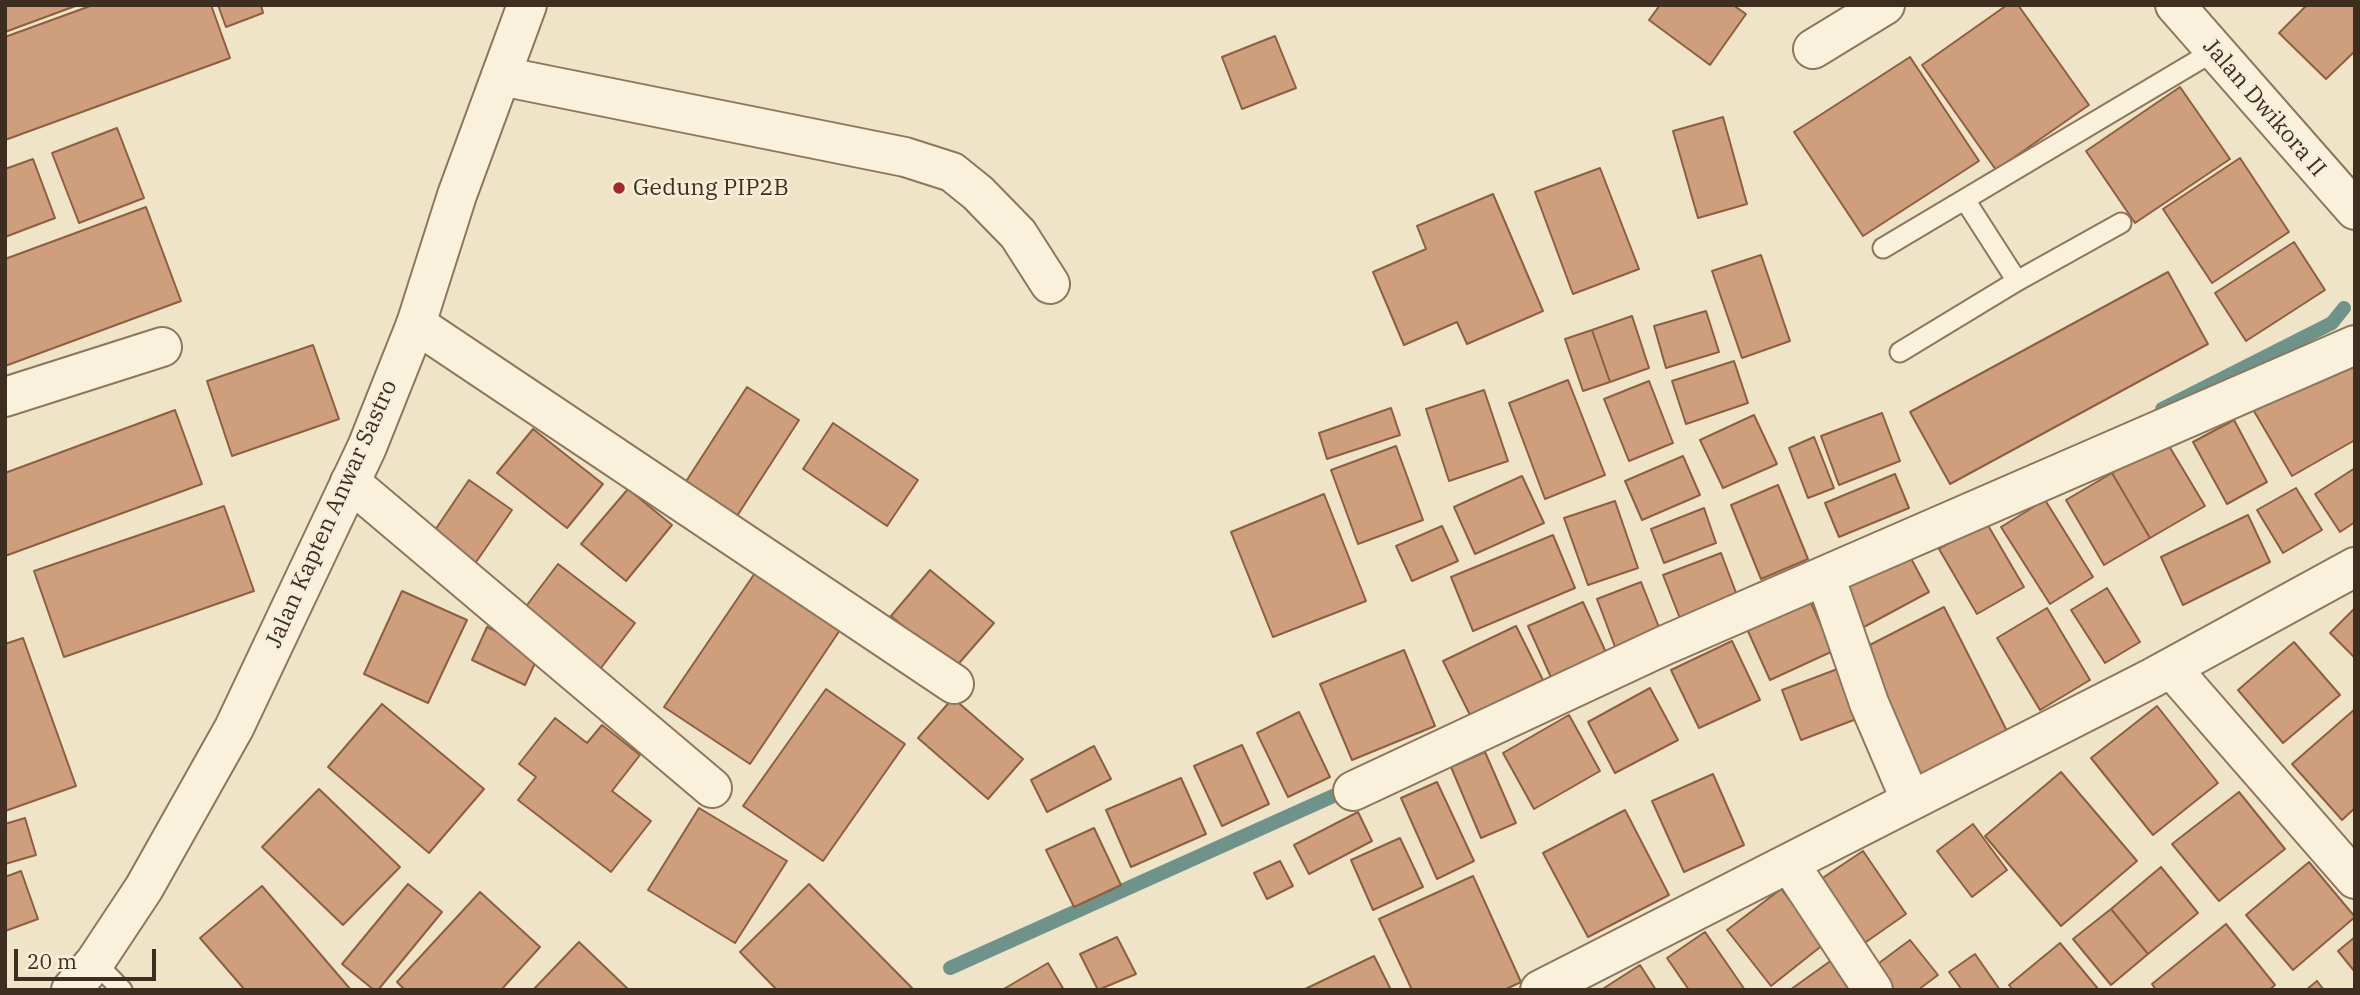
<!DOCTYPE html>
<html>
<head>
<meta charset="utf-8">
<style>
	body { margin:0 }
	#map { position:relative; width:2360px; height:995px; overflow:hidden; background:#f0e4c8; font-family:"IBM Plex Serif",serif }
	canvas { display:block }
	.frame { position:absolute; inset:0; border:7px solid #3d2e20; pointer-events:none }
	.scale { position:absolute; left:14px; top:949px; width:142px; height:32px; box-sizing:border-box; border:4px solid #3d2e20; border-top:0; padding-left:9px; font-size:21px; line-height:24px; white-space:nowrap; color:#3d2e20; -webkit-text-stroke:5px #f7eed8; paint-order:stroke }
</style>
</head>
<body>
<div id="map">
<canvas width="2360" height="995"></canvas>
<div class="frame"></div>
<div class="scale">20 m</div>
</div>
<script>
const g = document.querySelector('canvas').getContext('2d');
g.lineJoin = 'round';
function poly(rows) {
  const path = new Path2D();
  for (const r of rows) {
    path.moveTo(r[0], r[1]);
    for (let i = 2; i < r.length; i += 2) path.lineTo(r[i], r[i + 1]);
  }
  return path;
}
function trace(path, color, width, dash) {
  g.strokeStyle = color;
  g.lineWidth = width;
  g.lineCap = dash ? 'butt' : 'round';
  g.setLineDash(dash || []);
  g.stroke(path);
}
function fillPath(path, color) {
  g.fillStyle = color;
  g.fill(path, 'evenodd');
}
function drawText(font, color, halo, rows, align = 'center') {
  g.font = font + ' "IBM Plex Serif",serif';
  g.lineWidth = 5;
  g.setLineDash([]);
  g.textBaseline = 'middle';
  g.strokeStyle = halo;
  g.fillStyle = color;
  for (const [text, x, y, turn = 0] of rows) {
    g.save();
    g.translate(x, y);
    g.rotate((+turn || 0) * Math.PI / 180);
    g.textAlign = isNaN(turn) ? turn : align;
    if (halo) g.strokeText(text, 0, 0);
    g.fillText(text, 0, 0);
    g.restore();
  }
}
trace(poly([
	[2162,409,2332,323,2344,308],
	[950,968,1351,788]
]), '#6f938a', 14);
const building = poly([
	[5,5,78,5,5,32,5,5],
	[93,5,211,5,230,58,5,140,5,37,93,5],
	[218,5,261,5,263,13,226,27,218,5],
	[1660,5,1733,5,1746,14,1710,65,1649,20,1660,5],
	[2007,5,2018,5,2089,105,1996,170,1922,65,2007,5],
	[2307,5,2355,5,2355,51,2326,79,2279,33,2307,5],
	[1275,36,1296,88,1242,109,1222,57,1275,36],
	[1910,57,1979,161,1863,236,1794,132,1910,57],
	[2180,87,2230,159,2135,223,2086,151,2180,87],
	[1723,117,1747,204,1698,218,1673,131,1723,117],
	[117,128,144,198,79,223,52,153,117,128],
	[2240,158,2289,232,2212,283,2163,209,2240,158],
	[33,159,55,218,5,237,5,169,33,159],
	[1600,168,1639,269,1573,294,1535,192,1600,168],
	[1493,194,1543,311,1467,344,1457,322,1404,345,1373,272,1426,249,1417,226,1493,194],
	[146,207,181,301,5,366,5,259,146,207],
	[2294,242,2325,290,2246,341,2215,293,2294,242],
	[1761,255,1790,341,1742,358,1712,271,1761,255],
	[2168,272,2208,344,1950,484,1910,412,2168,272],
	[1706,311,1719,352,1666,368,1654,326,1706,311],
	[1632,316,1649,368,1610,382,1592,330,1632,316],
	[1592,330,1610,382,1583,391,1565,339,1592,330],
	[313,345,339,419,232,456,207,381,313,345],
	[2355,346,2355,440,2292,476,2251,406,2355,346],
	[1734,361,1748,403,1686,424,1672,381,1734,361],
	[1568,380,1605,475,1545,499,1509,403,1568,380],
	[1649,381,1673,443,1629,461,1604,399,1649,381],
	[747,387,799,420,737,516,685,483,747,387],
	[1484,390,1508,461,1449,481,1426,409,1484,390],
	[1391,408,1400,435,1327,459,1319,433,1391,408],
	[175,410,202,484,5,556,5,473,175,410],
	[1882,413,1900,461,1839,485,1821,436,1882,413],
	[1754,415,1777,464,1723,488,1700,440,1754,415],
	[2234,420,2267,482,2227,504,2193,442,2234,420],
	[833,423,918,480,887,526,803,469,833,423],
	[533,429,603,484,567,528,497,473,533,429],
	[1814,437,1834,488,1808,498,1789,448,1814,437],
	[2166,441,2205,506,2150,538,2112,473,2166,441],
	[1396,446,1423,520,1358,544,1331,470,1396,446],
	[1683,456,1700,495,1642,520,1625,481,1683,456],
	[2355,468,2355,522,2340,532,2315,494,2355,468],
	[2112,473,2150,538,2104,565,2066,500,2112,473],
	[1895,474,1909,508,1839,537,1825,503,1895,474],
	[1522,476,1544,523,1475,554,1454,507,1522,476],
	[469,480,512,510,474,565,431,536,469,480],
	[1778,485,1808,559,1761,579,1731,505,1778,485],
	[2296,488,2322,530,2283,553,2257,510,2296,488],
	[628,489,672,525,626,581,581,544,628,489],
	[1324,494,1366,601,1273,637,1231,532,1324,494],
	[2045,500,2093,577,2050,604,2001,527,2045,500],
	[1615,501,1638,568,1588,585,1564,518,1615,501],
	[224,506,254,591,64,657,34,571,224,506],
	[1704,508,1716,543,1664,563,1651,529,1704,508],
	[2248,515,2270,562,2183,605,2161,557,2248,515],
	[1986,522,2024,587,1977,614,1939,549,1986,522],
	[1442,526,1458,561,1412,581,1396,546,1442,526],
	[1553,535,1575,588,1473,631,1451,577,1553,535],
	[1907,551,1929,592,1862,628,1840,588,1907,551],
	[1721,553,1738,598,1681,621,1663,575,1721,553],
	[558,564,635,623,598,672,521,613,558,564],
	[930,570,994,623,954,669,891,616,930,570],
	[755,573,840,630,750,764,664,707,755,573],
	[1641,582,1662,635,1617,652,1597,599,1641,582],
	[2107,588,2140,642,2105,663,2071,610,2107,588],
	[402,591,467,620,428,703,364,674,402,591],
	[1810,601,1833,651,1770,680,1747,629,1810,601],
	[1583,602,1609,659,1554,684,1528,626,1583,602],
	[1944,607,2008,733,1922,776,1858,651,1944,607],
	[2047,608,2090,680,2040,710,1997,638,2047,608],
	[2355,608,2355,658,2330,633,2355,608],
	[1516,626,1543,680,1470,715,1443,661,1516,626],
	[487,627,540,652,525,685,472,660,487,627],
	[23,638,76,786,5,811,5,644,23,638],
	[1732,641,1760,700,1699,728,1671,670,1732,641],
	[2294,642,2340,695,2283,743,2238,690,2294,642],
	[1404,650,1435,726,1352,760,1320,684,1404,650],
	[1848,665,1867,715,1801,740,1782,690,1848,665],
	[1650,688,1678,740,1615,773,1588,722,1650,688],
	[826,689,905,744,823,861,743,806,826,689],
	[953,698,1023,759,988,799,918,738,953,698],
	[382,704,484,789,429,853,328,767,382,704],
	[2157,706,2218,783,2153,835,2091,758,2157,706],
	[2355,709,2355,808,2342,820,2292,764,2355,709],
	[1299,712,1330,777,1288,797,1257,733,1299,712],
	[1569,715,1600,771,1534,809,1503,753,1569,715],
	[555,718,587,743,602,725,640,755,612,791,651,821,611,872,518,800,536,777,519,764,555,718],
	[1242,745,1269,804,1222,826,1194,766,1242,745],
	[1094,746,1111,779,1047,812,1031,780,1094,746],
	[1485,752,1516,823,1481,838,1451,767,1485,752],
	[2061,772,2137,861,2061,926,1985,836,2061,772],
	[1713,774,1744,845,1684,872,1652,801,1713,774],
	[1181,778,1206,834,1131,867,1106,810,1181,778],
	[1437,782,1474,861,1437,879,1401,798,1437,782],
	[319,789,400,867,343,925,262,847,319,789],
	[2239,792,2285,849,2219,901,2172,844,2239,792],
	[699,808,787,861,735,943,648,890,699,808],
	[1625,810,1669,895,1588,937,1543,853,1625,810],
	[1358,812,1372,841,1309,874,1294,845,1358,812],
	[25,818,36,855,5,864,5,824,25,818],
	[1973,824,2007,870,1972,897,1937,851,1973,824],
	[1094,828,1121,885,1074,907,1046,850,1094,828],
	[1400,838,1423,887,1373,910,1351,860,1400,838],
	[1863,851,1906,914,1856,949,1812,885,1863,851],
	[1280,861,1293,886,1267,899,1254,873,1280,861],
	[2309,862,2355,917,2293,970,2246,915,2309,862],
	[2161,867,2198,913,2148,954,2111,909,2161,867],
	[21,871,38,919,5,931,5,877,21,871],
	[1473,876,1521,982,1504,990,1412,990,1379,919,1473,876],
	[408,884,442,912,378,990,374,990,342,964,408,884],
	[809,884,914,990,777,990,740,952,809,884],
	[262,886,351,990,245,990,200,938,262,886],
	[1781,889,1824,944,1771,986,1727,930,1781,889],
	[480,892,540,947,501,990,405,990,397,982,480,892],
	[2111,909,2148,954,2111,985,2073,939,2111,909],
	[2226,924,2275,985,2269,990,2156,990,2152,984,2226,924],
	[1705,932,1745,990,1689,990,1667,958,1705,932],
	[1117,937,1136,974,1098,990,1080,954,1117,937],
	[2355,937,2355,972,2338,951,2355,937],
	[1910,940,1938,975,1918,990,1880,990,1867,972,1910,940],
	[579,942,629,990,533,990,579,942],
	[2060,943,2099,990,2013,990,2009,985,2060,943],
	[1975,954,2000,990,1962,990,1949,972,1975,954],
	[1374,956,1391,990,1303,990,1374,956],
	[1836,957,1859,990,1790,990,1836,957],
	[1048,963,1064,990,1002,990,1048,963],
	[1640,965,1656,990,1601,990,1640,965],
	[2317,981,2324,990,2306,990,2317,981]
]);
fillPath(building, '#cf9f7d');
trace(building, '#8d5f41', 2);
const service = poly([
	[1965,200,2017,281],
	[1883,248,2214,51],
	[1900,352,2017,281,2121,223],
	[95,962,122,990]
]);
const minor = poly([
	[2175,5,2355,210],
	[1813,49,1885,5],
	[501,76,905,157,952,172,978,193,1018,234,1050,284],
	[416,324,954,684],
	[5,397,162,347],
	[350,482,712,788],
	[1825,576,1869,703,1911,801],
	[2171,668,2355,879],
	[1353,791,1663,646,2355,345],
	[1789,863,1873,990],
	[1540,990,2152,678,2355,567]
]);
const tertiary = poly([
	[71,990,95,962,144,888,234,728,367,447,416,324,457,195,527,5]
]);
trace(service, '#8d765c', 23);
trace(minor, '#8d765c', 42);
trace(tertiary, '#8d765c', 42);
trace(service, '#faf1dc', 19);
trace(minor, '#faf1dc', 38);
trace(tertiary, '#faf1dc', 38);
for (const [x, y, r, color] of [
	[619,188,7,"#9e2a2b"]
]) {
  const dot = new Path2D();
  dot.arc(x, y, r, 0, 2 * Math.PI);
  g.fillStyle = color;
  g.fill(dot);
  trace(dot, '#f7eed8', 2.5);
}
drawText('23px', '#3d2e20', '#f7eed8', [
	["Jalan Dwikora II",2264,108,49],
	["Jalan Kapten Anwar Sastro",332,514,-66]
]);
drawText('23px', '#3d2e20', '#f7eed8', [
	["Gedung PIP2B",633,188]
], 'left');
</script>
</body>
</html>
